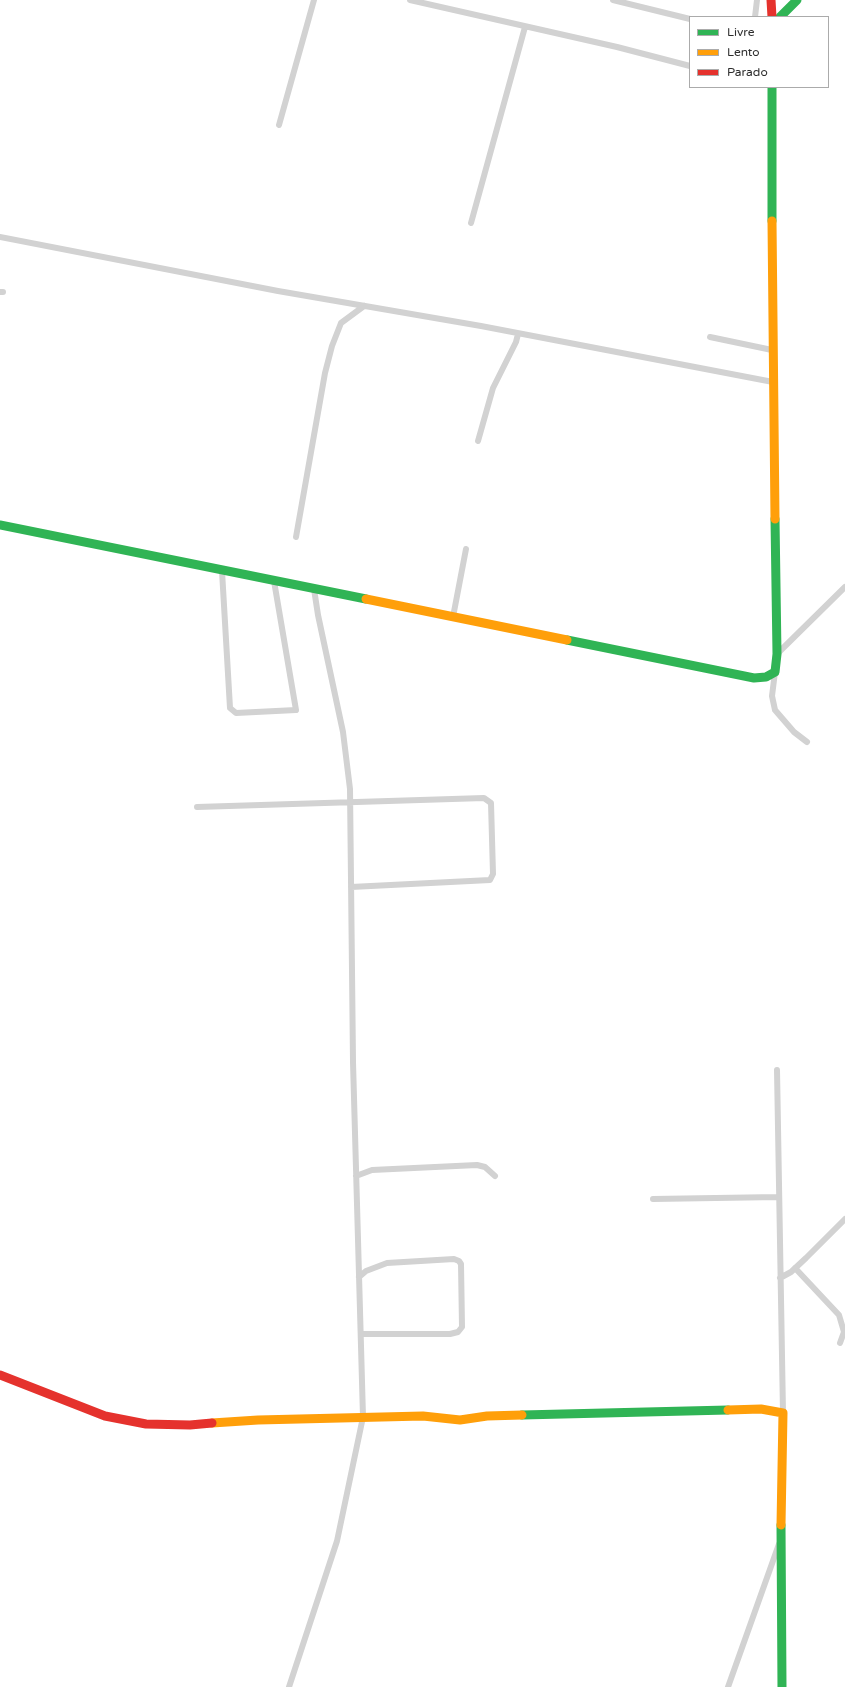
<!DOCTYPE html>
<html>
<head>
<meta charset="utf-8">
<style>
	body { margin:0 }
	#map { position:relative; width:845px; height:1687px; overflow:hidden; background:#fff; font-family:"Varela Round",sans-serif }
	canvas { display:block }
	.legend { position:absolute; left:689px; top:16px; width:140px; height:72px; box-sizing:border-box; background:#fff; border:1px solid #ababab; margin:0; padding:5px 7px; list-style:none; font-size:12px; color:#2d2d2d }
	.legend li { display:flex; align-items:center; gap:8px; height:20px }
	.legend b { width:20px; border:1px solid #ababab }
</style>
</head>
<body>
<div id="map">
<canvas width="845" height="1687"></canvas>
<ul class="legend">
<li><b style="height:5px;background:#30b455"></b>Livre</li>
<li><b style="height:5px;background:#ff9f0a"></b>Lento</li>
<li><b style="height:5px;background:#e5322d"></b>Parado</li>
</ul>
</div>
<script>
const g = document.querySelector('canvas').getContext('2d');
g.lineJoin = 'round';
function poly(rows) {
  const path = new Path2D();
  for (const r of rows) {
    path.moveTo(r[0], r[1]);
    for (let i = 2; i < r.length; i += 2) path.lineTo(r[i], r[i + 1]);
  }
  return path;
}
function trace(path, color, width, dash) {
  g.strokeStyle = color;
  g.lineWidth = width;
  g.lineCap = dash ? 'butt' : 'round';
  g.setLineDash(dash || []);
  g.stroke(path);
}
trace(poly([
	[410,0,617,47,690,66],
	[613,0,690,19],
	[755,17,757,0],
	[279,125,314,0],
	[471,223,525,27],
	[0,237,278,291,481,326,773,382],
	[0,292,3,292],
	[710,337,772,350],
	[478,441,493,388,516,342,518,334],
	[296,537,325,373,332,346,341,323,364,306],
	[222,571,230,708,236,713,296,710,274,581],
	[453,617,466,549],
	[777,654,845,587],
	[775,672,772,696,775,710,794,732,807,742],
	[197,807,484,798,491,803,493,874,490,880,351,887],
	[777,1070,783,1413],
	[356,1176,372,1170,477,1165,485,1167,495,1176],
	[653,1199,778,1197],
	[795,1268,839,1315,844,1332,840,1343],
	[359,1277,366,1271,387,1263,454,1259,459,1261,461,1264,462,1327,458,1332,450,1334,361,1334],
	[780,1278,791,1272,806,1258,845,1219],
	[289,1687,337,1541,363,1417,353,1062,350,789,343,732,318,615,314,589],
	[728,1687,779,1544]
]), '#d2d2d2', 6);
trace(poly([
	[780,17,797,0],
	[772,87,772,221],
	[0,525,366,599],
	[567,640,754,678,766,677,775,672,777,654,775,519],
	[522,1415,728,1410],
	[781,1525,782,1687]
]), '#30b455', 9);
trace(poly([
	[772,221,775,519],
	[366,599,567,640],
	[728,1410,761,1409,783,1413,781,1525],
	[212,1423,258,1420,423,1416,460,1420,487,1416,522,1415]
]), '#ff9f0a', 9);
trace(poly([
	[771,0,772,17],
	[0,1375,105,1416,146,1424,190,1425,212,1423]
]), '#e5322d', 9);
</script>
</body>
</html>
